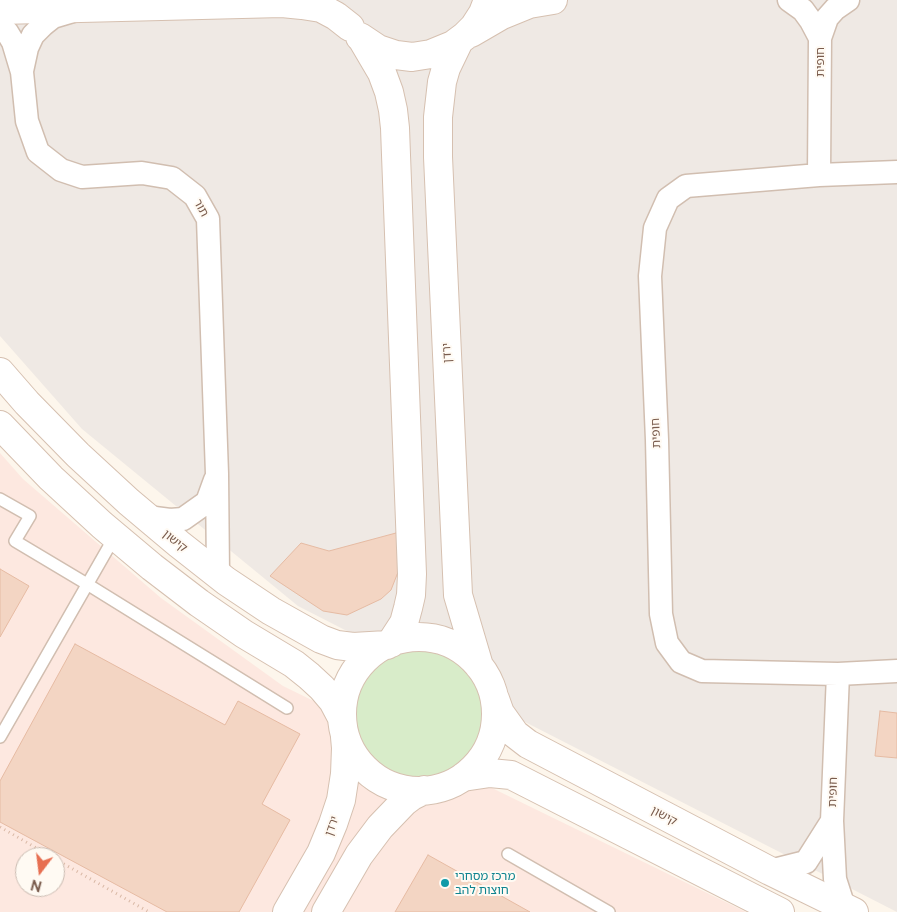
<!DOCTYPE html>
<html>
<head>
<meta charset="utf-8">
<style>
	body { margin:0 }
	#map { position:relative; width:897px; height:912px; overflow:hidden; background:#fdf6ec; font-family:Raleway,sans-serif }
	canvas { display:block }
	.north { position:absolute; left:15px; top:847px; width:50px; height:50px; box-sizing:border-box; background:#fffaf3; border:1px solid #cabbb1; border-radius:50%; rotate:195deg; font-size:14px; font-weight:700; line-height:20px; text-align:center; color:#7a5c4d }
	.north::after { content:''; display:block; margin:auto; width:18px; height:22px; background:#e76f51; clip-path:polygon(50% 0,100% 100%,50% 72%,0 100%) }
</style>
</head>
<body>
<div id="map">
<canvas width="897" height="912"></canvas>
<div class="north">N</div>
</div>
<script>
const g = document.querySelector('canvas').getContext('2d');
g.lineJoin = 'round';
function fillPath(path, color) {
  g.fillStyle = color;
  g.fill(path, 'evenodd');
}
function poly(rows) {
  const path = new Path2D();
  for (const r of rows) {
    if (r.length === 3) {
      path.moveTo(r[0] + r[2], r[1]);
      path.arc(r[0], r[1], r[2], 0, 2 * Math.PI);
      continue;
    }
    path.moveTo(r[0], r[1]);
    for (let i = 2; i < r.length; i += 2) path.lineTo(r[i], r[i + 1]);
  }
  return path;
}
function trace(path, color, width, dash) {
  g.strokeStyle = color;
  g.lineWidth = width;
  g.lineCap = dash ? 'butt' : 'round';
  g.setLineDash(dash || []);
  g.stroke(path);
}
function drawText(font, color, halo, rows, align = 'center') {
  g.font = font + ' Raleway,"Noto Sans Hebrew",sans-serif';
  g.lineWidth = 4;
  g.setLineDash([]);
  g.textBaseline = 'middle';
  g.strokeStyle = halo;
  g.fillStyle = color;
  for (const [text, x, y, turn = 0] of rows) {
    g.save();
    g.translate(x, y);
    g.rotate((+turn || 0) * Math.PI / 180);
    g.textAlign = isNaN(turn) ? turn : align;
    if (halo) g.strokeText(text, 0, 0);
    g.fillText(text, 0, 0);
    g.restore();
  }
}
fillPath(poly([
	[0,453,23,479,161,598,283,686,746,912,0,912],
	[25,857,55,857,55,887,25,887]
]), '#fde8e0');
fillPath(poly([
	[0,0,897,0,897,912,298,606,82,429,0,336]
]), '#efe9e4');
fillPath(poly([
	[419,714,66]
]), '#d8ecc9');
const building = poly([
	[396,533,401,545,400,567,391,590,381,599,347,615,323,611,270,576,301,543,329,551,396,533],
	[0,569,29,586,0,637,0,569],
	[75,644,225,725,238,701,300,734,262,804,290,820,239,912,167,912,0,822,0,781,75,644],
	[880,711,897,713,897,758,875,756,880,711],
	[428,855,530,912,395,912,428,855]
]);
fillPath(building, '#f3d5c3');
trace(building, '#e6bba3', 1);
const lane = poly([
	[0,499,30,516,15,541,87,584,287,708],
	[0,737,115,536],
	[508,854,609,912]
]);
const street = poly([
	[789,0,803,10,811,21,820,38],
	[848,0,835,9,827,18,820,38,819,175,897,172],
	[0,25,7,32,13,42,22,72,27,121,38,152,61,170,82,177,142,173,172,178,195,196,208,219,217,474,218,574],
	[22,71,27,48,33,35,43,25,53,17,73,11],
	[819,175,686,186,668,199,655,228,650,276,657,440,661,614,667,643,681,662,702,671,838,674,832,821,835,879,844,907],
	[147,517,170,520,183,519,207,502,215,480],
	[838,674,897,671],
	[770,871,806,862,832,821]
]);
const secondary = poly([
	[0,10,282,3,302,5,321,8,336,16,350,27],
	[471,33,502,15,529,4,553,0],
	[360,37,378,49,396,55,412,57,431,54,453,45,465,36,474,27,483,13,488,0],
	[362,39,382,73,389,92,393,110,395,128,396,155,412,574,411,595,408,608,404,623,391,643],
	[459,41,446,68,442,82,438,117,438,157,458,595,479,666],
	[0,372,27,403,78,455,129,502,179,544,226,581,271,611,321,639,337,645,353,647,387,645],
	[0,425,51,478,102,525,152,567,199,603,244,634,294,664,309,676,322,688,333,701,342,718],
	[419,714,77],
	[495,699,500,713,515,734,528,744,770,871,854,912],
	[463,777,490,773,511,775,780,912],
	[287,912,321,853,333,824,341,800,345,774,346,748,345,737],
	[326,912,359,855,380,827,404,802,412,796,424,790]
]);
trace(lane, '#d1beb0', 14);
trace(street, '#d1beb0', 25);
trace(secondary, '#d6c0b0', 30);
trace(poly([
	[0,827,52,857],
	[55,859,149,912]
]), '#d9b8a5', 3, [1, 4]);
trace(lane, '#fff', 11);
trace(street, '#fff', 22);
trace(secondary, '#fff', 28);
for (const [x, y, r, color] of [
	[445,883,5,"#0f9aa8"]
]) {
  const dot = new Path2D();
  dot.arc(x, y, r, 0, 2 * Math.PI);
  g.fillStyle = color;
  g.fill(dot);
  trace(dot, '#fffaf3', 2);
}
drawText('12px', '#7a5c4d', '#fffaf3', [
	["חופית",820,62,-90],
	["תור",201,208,62],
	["ירדן",447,353,-93],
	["חופית",656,433,-92],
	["קישון",175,541,39],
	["חופית",833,792,-88],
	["קישון",664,816,28],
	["ירדן",332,826,-70]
]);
drawText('12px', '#0d838f', '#fffaf3', [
	["מרכז מסחרי",455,876],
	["חוצות להב",455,890]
], 'left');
</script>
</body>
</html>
